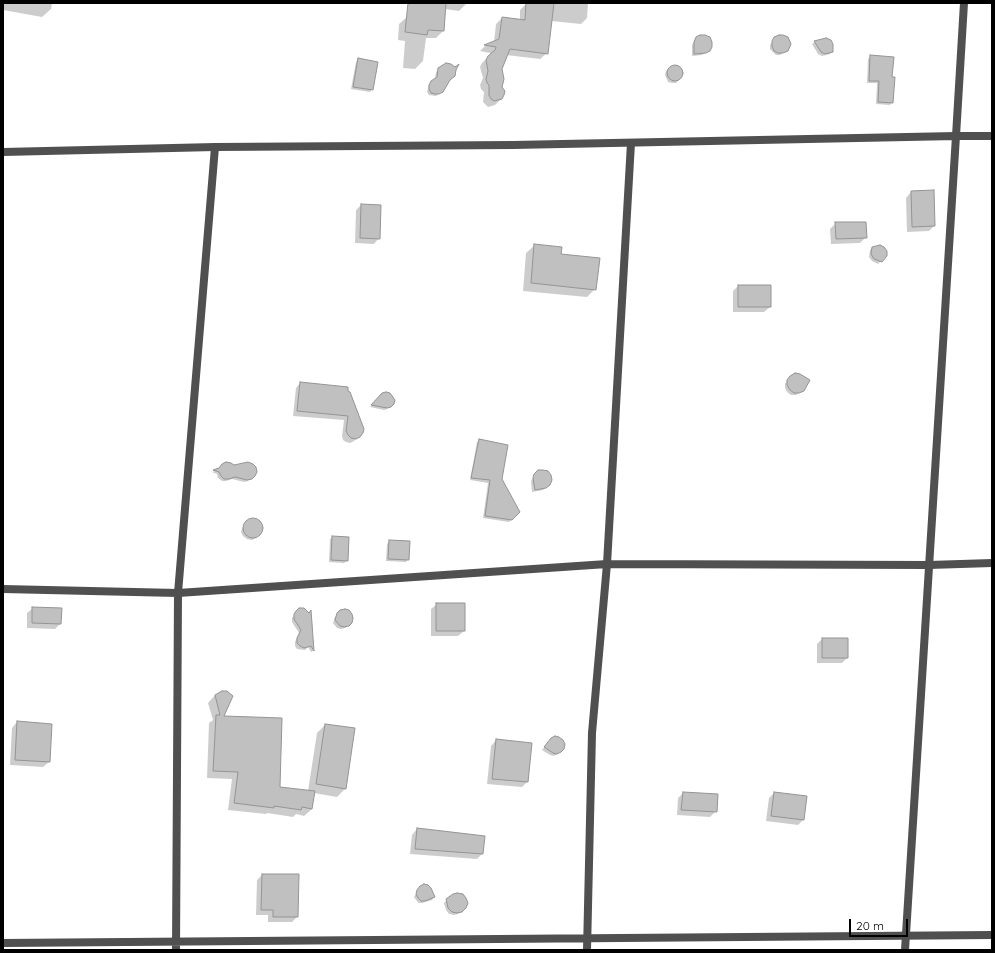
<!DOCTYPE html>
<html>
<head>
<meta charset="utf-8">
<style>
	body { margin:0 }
	#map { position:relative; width:995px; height:953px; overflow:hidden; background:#fff; font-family:Quicksand,sans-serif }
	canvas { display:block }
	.frame { position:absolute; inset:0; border:4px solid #000; pointer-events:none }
	.scale { position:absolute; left:849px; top:919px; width:59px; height:18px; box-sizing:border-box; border:2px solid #000; border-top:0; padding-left:5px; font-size:12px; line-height:14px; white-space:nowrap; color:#000; -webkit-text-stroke:3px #fff; paint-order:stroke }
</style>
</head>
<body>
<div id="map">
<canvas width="995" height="953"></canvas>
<div class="frame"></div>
<div class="scale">20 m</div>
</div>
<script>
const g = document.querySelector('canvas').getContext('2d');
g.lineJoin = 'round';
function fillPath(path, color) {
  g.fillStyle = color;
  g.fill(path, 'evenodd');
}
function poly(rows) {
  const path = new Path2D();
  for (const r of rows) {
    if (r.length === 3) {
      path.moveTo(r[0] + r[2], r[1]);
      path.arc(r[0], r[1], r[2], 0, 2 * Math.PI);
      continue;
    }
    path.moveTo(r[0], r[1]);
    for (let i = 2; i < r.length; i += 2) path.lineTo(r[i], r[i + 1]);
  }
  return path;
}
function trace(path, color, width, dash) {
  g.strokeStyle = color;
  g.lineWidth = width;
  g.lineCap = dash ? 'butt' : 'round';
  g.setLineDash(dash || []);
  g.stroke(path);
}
fillPath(poly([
	[3,3,52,3,51,9,42,17,3,10],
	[409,3,467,3,459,11,445,9,444,30,436,38,426,38,423,61,415,69,403,68,405,41,398,40,399,24,407,17],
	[533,3,588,3,587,18,581,24,551,21,547,53,540,59,506,55,501,69,501,99,495,105,488,107,483,102,484,92,481,89,480,85,483,78,480,67,482,63,490,55,490,53,480,51,485,46,494,42,496,24,502,18,520,20,520,10,526,4],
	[696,38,709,50,702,55,692,56,692,45],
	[775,38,787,50,780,55,776,55,770,49,770,45],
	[815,42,832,51,830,54,822,56,818,54,812,44],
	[871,56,891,78,892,102,890,105,876,104,877,83,867,83,868,59],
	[358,59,372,89,370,92,351,89,356,62],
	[442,66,448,81,442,91,436,96,429,95,427,92,429,84,435,79,436,72],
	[672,66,676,66,681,68,683,74,681,77,676,83,672,83,668,82,665,75,666,71],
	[911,192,934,226,929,231,907,232,906,198],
	[361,205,379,238,374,244,355,243,356,210],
	[836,223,866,237,860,243,831,244,830,229],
	[535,245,560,255,595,289,587,297,523,291,526,253],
	[873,247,881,261,878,264,872,261,869,257,870,250],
	[738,286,770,286,770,307,764,312,733,312,733,291],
	[788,380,803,390,796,395,791,395,787,392,785,388,785,384],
	[300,383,347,392,359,436,354,441,350,443,346,442,343,440,342,436,344,420,293,416,296,388],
	[380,397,390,406,387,409,384,410,370,407],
	[479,440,519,512,509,522,483,518,488,483,470,480,477,442],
	[218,470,254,475,248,481,244,482,232,479,226,481,222,481,218,478,217,474,212,472],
	[535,474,549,484,543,490,532,492,531,481],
	[252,519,257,519,260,522,262,527,262,531,256,538,252,540,247,539,243,536,241,532,242,528,248,521],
	[333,537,347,561,344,563,329,562,330,539],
	[389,541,408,559,406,562,386,561,387,544],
	[437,604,464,631,458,636,431,636,431,609],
	[33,608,60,624,55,629,27,628,27,613],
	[297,611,309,614,310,612,313,651,311,652,308,647,305,650,297,649,295,646,295,642,299,633,292,622,292,618],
	[341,611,351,622,345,628,341,629,337,628,333,623,335,617],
	[822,639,847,639,847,658,842,663,817,663,817,644],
	[215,695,222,717,278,788,308,791,317,733,325,725,354,729,345,789,337,797,314,793,312,809,304,816,296,814,293,817,267,813,266,814,228,810,232,779,207,778,209,723,213,720,208,703],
	[17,722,51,724,49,762,43,767,10,765,12,728],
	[551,739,561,752,554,756,550,755,542,750],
	[496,740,527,782,522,787,487,784,491,746],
	[683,793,716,811,710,817,677,815,678,798],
	[774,793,804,819,798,825,766,821,769,798],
	[417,829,484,837,482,854,477,859,410,854,412,835],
	[262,875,297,917,292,922,268,922,268,915,256,915,257,880],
	[418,890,434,897,432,900,422,903,419,903,416,900,414,897],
	[447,900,465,908,458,914,454,915,449,914,446,910,444,903]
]), '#0003');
const building = poly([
	[408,3,446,3,444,31,428,30,427,35,405,32,408,3],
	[526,3,554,3,548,54,510,49,502,69,504,79,502,87,505,91,504,95,502,99,494,101,491,99,489,95,489,85,487,83,486,79,488,71,486,60,488,56,495,50,496,47,484,45,499,39,502,17,525,20,526,3],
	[700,35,705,35,710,37,712,42,712,47,710,51,706,53,694,54,694,42,696,37,700,35],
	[779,35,783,35,788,37,791,44,788,51,783,53,778,53,774,51,772,46,772,41,774,37,779,35],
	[826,38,831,40,833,44,833,52,825,54,821,52,814,41,826,38],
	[870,55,894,57,892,77,895,77,893,103,878,102,879,81,869,81,870,55],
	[358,58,378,62,373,90,353,87,358,58],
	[446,63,451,64,455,67,459,64,456,70,455,76,450,80,443,92,439,94,435,94,431,93,429,89,429,85,431,81,437,77,438,68,446,63],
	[675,73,8],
	[934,190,935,226,912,227,911,191,934,190],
	[361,204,381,205,380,239,360,238,361,204],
	[835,222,866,222,867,238,836,239,835,222],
	[534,244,562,247,561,254,600,258,596,290,531,283,534,244],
	[880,245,884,247,887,251,887,256,882,262,874,259,871,254,872,247,880,245],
	[738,285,771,285,771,307,738,307,738,285],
	[795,373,800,374,810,380,804,391,799,393,794,393,790,390,787,385,787,380,790,376,795,373],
	[300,382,348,387,348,391,350,392,364,429,363,433,360,437,356,439,351,438,348,435,346,431,348,416,297,411,300,382],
	[386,392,390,393,395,400,394,404,391,407,387,408,371,405,382,393,386,392],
	[479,439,508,445,502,479,520,512,512,520,485,516,490,480,471,478,479,439],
	[226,462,231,463,234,465,248,462,253,464,256,467,257,472,255,476,252,479,247,480,235,477,229,479,224,479,221,476,219,472,213,470,219,468,222,464,226,462],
	[538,470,543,470,548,471,551,475,552,480,550,485,546,488,535,490,533,478,534,474,538,470],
	[253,528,10],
	[332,536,349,537,348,561,331,560,332,536],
	[389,540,410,541,409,560,388,559,389,540],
	[436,603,465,603,465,631,436,631,436,603],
	[32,607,62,608,61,624,32,623,32,607],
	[299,608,304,608,309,613,311,610,314,651,311,646,304,648,300,646,297,643,297,638,301,630,294,619,294,614,296,611,299,608],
	[345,609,349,610,352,614,353,618,352,623,349,626,344,627,340,626,335,620,337,613,340,610,345,609],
	[822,638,848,638,848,658,822,658,822,638],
	[222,691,227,691,233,696,224,716,282,718,280,787,315,791,312,809,302,807,301,810,274,806,274,808,234,803,238,772,213,771,216,715,220,715,215,695,222,691],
	[17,721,52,724,50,762,15,760,17,721],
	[325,724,355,728,346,789,316,784,325,724],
	[555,736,559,737,563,740,565,744,564,749,561,752,557,754,553,753,544,747,551,738,555,736],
	[496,739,532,743,528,782,492,779,496,739],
	[683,792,718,794,717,812,681,810,683,792],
	[774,792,807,796,804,820,771,816,774,792],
	[417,828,485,836,483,854,415,849,417,828],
	[262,874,299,874,298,917,273,917,273,910,261,910,262,874],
	[424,884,428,885,431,888,435,897,425,901,421,901,418,898,416,894,417,890,420,886,424,884],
	[457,893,463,894,466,898,468,903,466,908,462,912,457,913,452,912,448,908,446,899,453,894,457,893]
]);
fillPath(building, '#c0c0c0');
trace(building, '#949494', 1);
trace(poly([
	[964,3,956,136,992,136],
	[3,589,178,593,607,564,929,565,992,563],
	[3,943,992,935],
	[176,950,178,593,215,147],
	[587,950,592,733,607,564,631,143]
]), '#505050', 8);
trace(poly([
	[3,152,215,147,513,145,956,136,905,950]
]), '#505050', 8);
</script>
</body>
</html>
